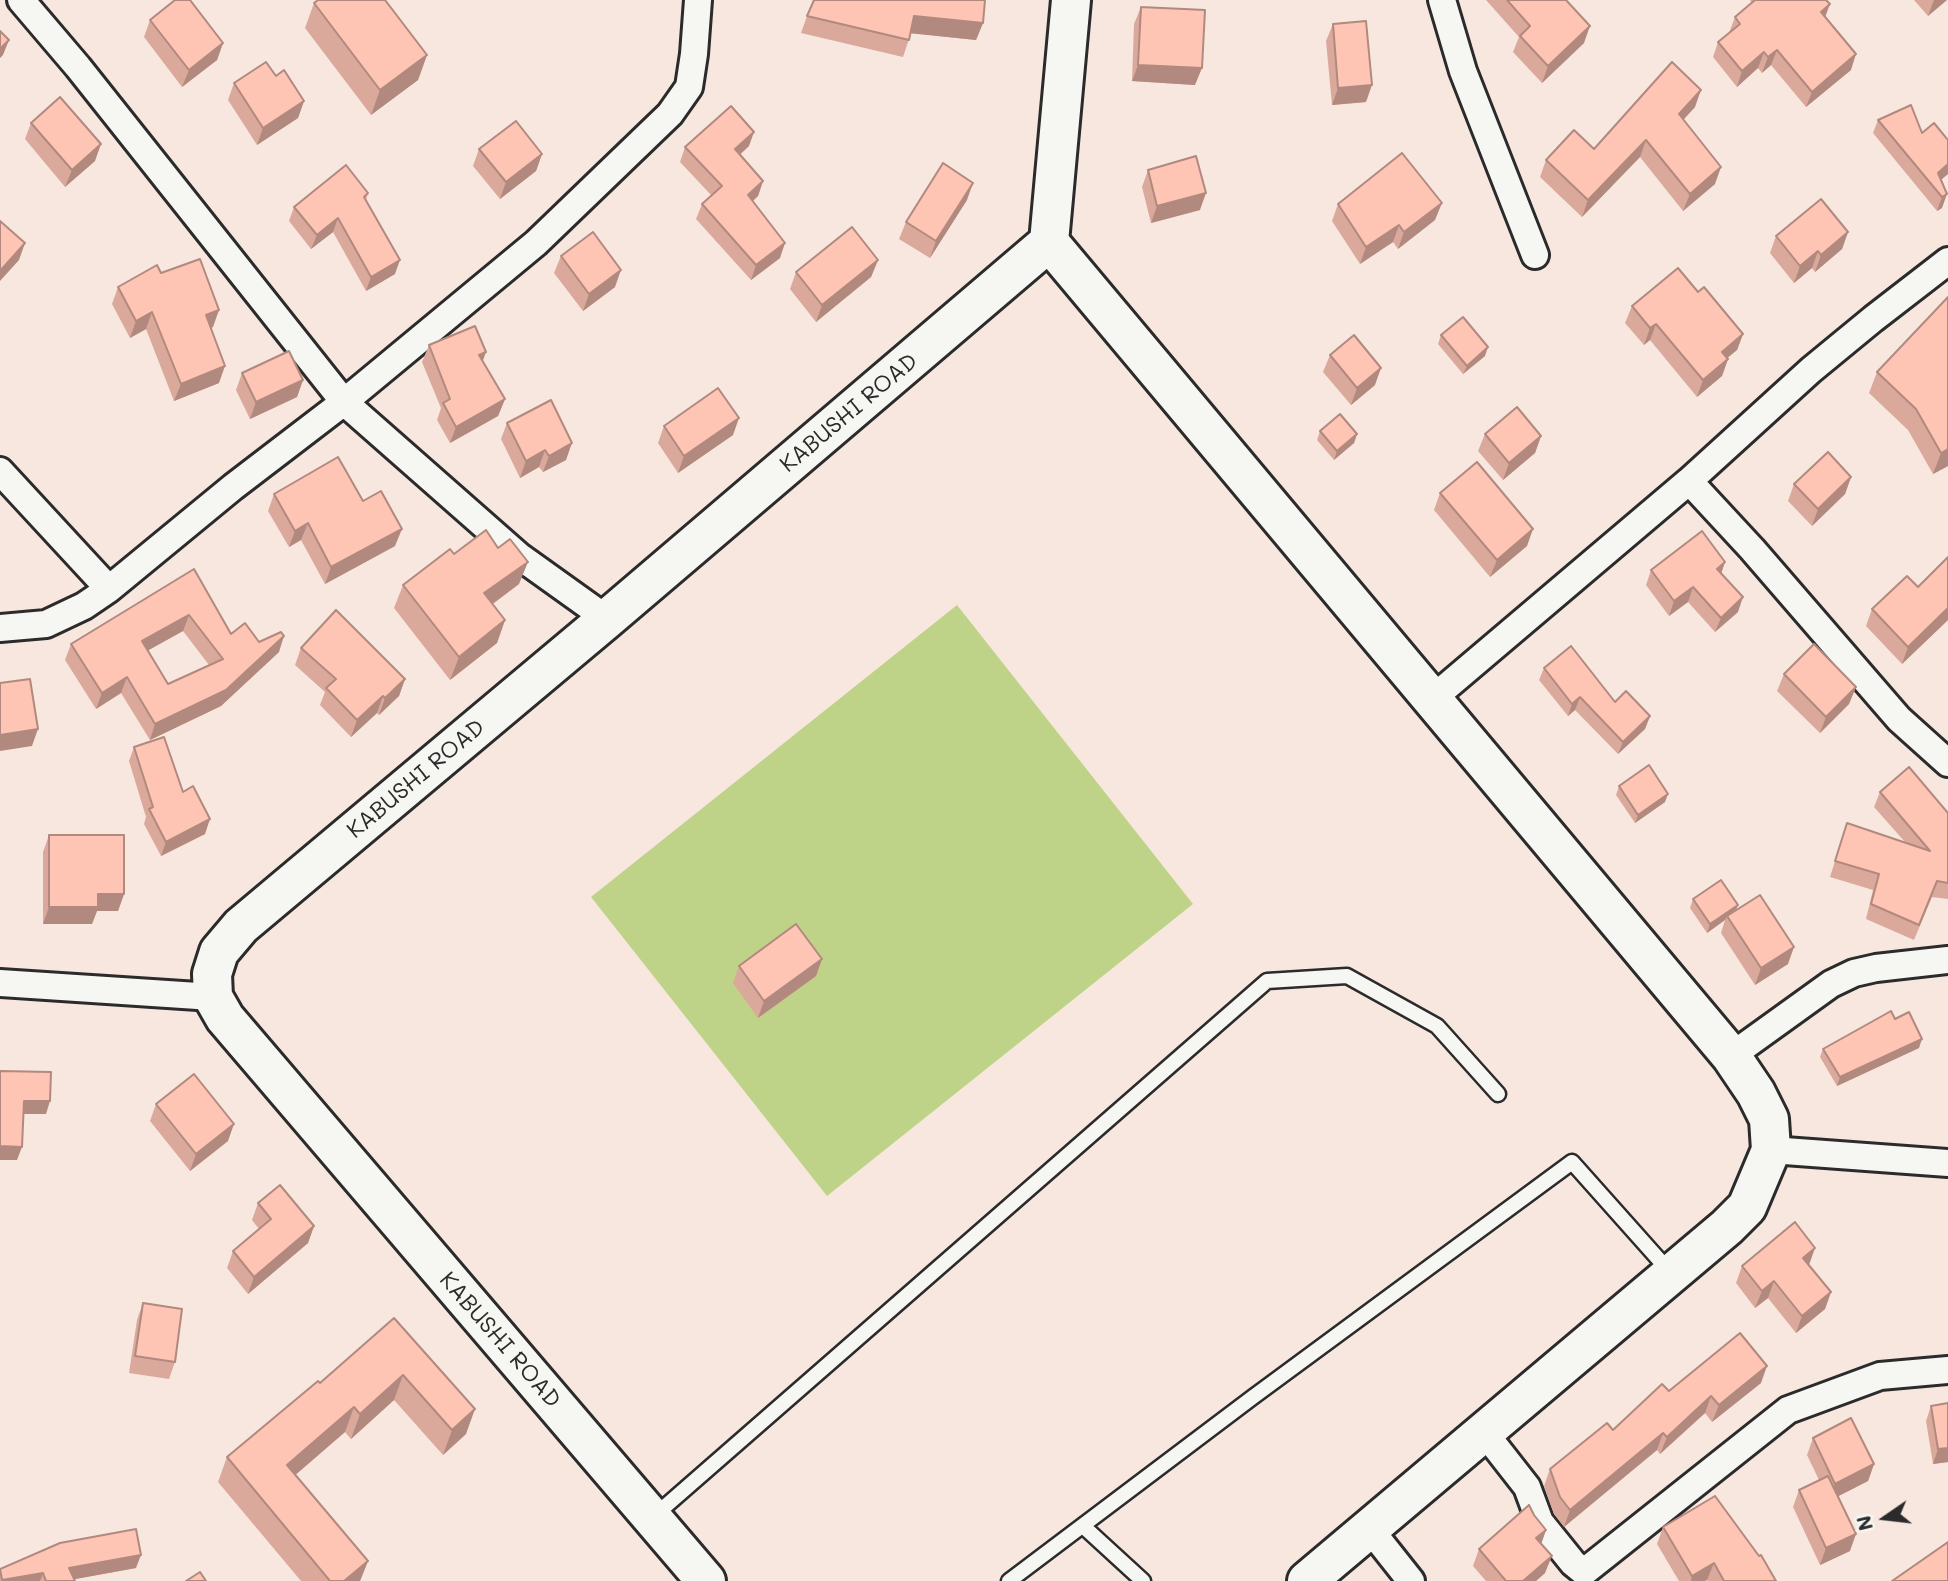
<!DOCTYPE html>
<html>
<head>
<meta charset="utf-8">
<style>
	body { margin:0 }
	#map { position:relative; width:1948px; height:1581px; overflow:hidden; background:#f8e7df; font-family:Mali,sans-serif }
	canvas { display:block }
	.north { position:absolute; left:1850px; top:1483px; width:70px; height:70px; -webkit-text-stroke:5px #f6f6f2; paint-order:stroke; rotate:256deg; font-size:19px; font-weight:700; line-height:28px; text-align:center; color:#2b2b2b }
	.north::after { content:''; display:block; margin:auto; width:24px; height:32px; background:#2b2b2b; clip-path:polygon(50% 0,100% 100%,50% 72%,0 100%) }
</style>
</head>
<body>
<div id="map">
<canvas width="1948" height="1581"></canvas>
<div class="north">N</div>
</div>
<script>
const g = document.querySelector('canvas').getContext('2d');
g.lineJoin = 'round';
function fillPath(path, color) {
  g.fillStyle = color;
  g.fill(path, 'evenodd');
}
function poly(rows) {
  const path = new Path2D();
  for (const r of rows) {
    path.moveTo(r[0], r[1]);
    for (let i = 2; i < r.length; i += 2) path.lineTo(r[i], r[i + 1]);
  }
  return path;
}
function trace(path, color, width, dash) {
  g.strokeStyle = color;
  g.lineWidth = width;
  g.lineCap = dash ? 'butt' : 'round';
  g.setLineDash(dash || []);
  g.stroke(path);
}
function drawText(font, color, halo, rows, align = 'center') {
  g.font = font + ' Mali,sans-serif';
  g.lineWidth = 7;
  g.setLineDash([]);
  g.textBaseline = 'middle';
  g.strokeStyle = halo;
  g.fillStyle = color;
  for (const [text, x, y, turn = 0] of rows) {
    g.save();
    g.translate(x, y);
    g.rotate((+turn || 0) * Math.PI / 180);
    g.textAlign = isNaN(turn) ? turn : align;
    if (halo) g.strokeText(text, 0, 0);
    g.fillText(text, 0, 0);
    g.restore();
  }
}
fillPath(poly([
	[957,605,1193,904,827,1196,591,897]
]), '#bed388');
const lane = poly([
	[653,1517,1267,981,1347,976,1437,1026,1498,1094],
	[1083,1526,1143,1581],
	[1009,1581,1253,1397,1572,1162,1670,1272]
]);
const street = poly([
	[21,0,78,67,344,402,519,556,607,619],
	[1442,0,1463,71,1535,255],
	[0,471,109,589],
	[1689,481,1752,549,1899,719,1948,763],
	[0,628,46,624,84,606,109,589,233,487,344,402,536,243,670,114,689,87,694,54,698,0],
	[1432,699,1689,481,1811,370,1873,319,1948,261],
	[0,983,213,997],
	[1731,1056,1831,984,1854,973,1876,968,1948,960],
	[1771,1150,1948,1163],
	[1484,1432,1527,1487,1540,1522,1573,1563,1584,1572,1788,1410,1880,1376,1948,1370],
	[1369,1528,1411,1581]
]);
const secondary = poly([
	[1049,242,1731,1056,1756,1093,1769,1119,1771,1150,1747,1207,1727,1227,1307,1581],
	[706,1581,225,1018,213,997,212,974,219,952,241,926,607,619,1049,242,1071,0]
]);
trace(lane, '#2b2b2b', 19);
trace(street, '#2b2b2b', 32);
trace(secondary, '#2b2b2b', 44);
trace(lane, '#f6f6f2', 14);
trace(street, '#f6f6f2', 26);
trace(secondary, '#f6f6f2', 38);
fillPath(poly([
	[1486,0,1566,0,1584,43,1542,83,1513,52,1519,37],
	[1750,0,1826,0,1825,17,1851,70,1806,107,1771,65,1762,73,1758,68,1737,87,1713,57,1718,42,1729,33,1735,17,1752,3],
	[1914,0,1947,0,1928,16],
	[314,3,427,55,418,80,371,115,305,28],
	[1141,7,1195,85,1132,81,1134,24],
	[807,16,983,23,976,40,911,33,903,57,801,33],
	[150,20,223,43,217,60,182,87,144,37],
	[1333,24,1366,102,1332,105,1326,41],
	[276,76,304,101,298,118,257,145,228,100,234,83],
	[1695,107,1683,120,1715,184,1683,211,1640,157,1582,217,1540,177,1546,160,1594,149],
	[1878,120,1948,140,1948,174,1941,180,1942,208,1937,211,1873,133],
	[31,123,95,161,65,187,25,139],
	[749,146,740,154,763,181,758,196,753,201,780,258,751,280,696,219,702,204,711,195,680,162,685,147],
	[479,149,542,154,536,171,500,199,473,166],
	[1148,170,1200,210,1151,223,1142,187],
	[368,193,366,200,395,274,366,291,333,232,311,249,289,221,294,207],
	[967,200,930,258,899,239,906,222],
	[1338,204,1435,220,1398,249,1393,242,1360,264,1332,221],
	[1848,232,1842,249,1815,272,1812,268,1794,283,1770,253,1776,236],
	[561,256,615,287,583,311,554,273],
	[878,260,871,277,816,322,790,289,796,272],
	[161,273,213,327,211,328,219,383,174,401,146,329,130,338,112,304,118,287],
	[1698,292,1743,334,1737,350,1727,358,1728,359,1722,376,1697,397,1650,340,1644,345,1625,323,1632,306],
	[1948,297,1948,466,1933,474,1908,430,1869,393,1877,372],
	[1441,335,1485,356,1463,374,1438,344],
	[429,345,483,361,505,399,498,416,450,443,437,420,441,408,422,362],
	[1330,355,1375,385,1351,405,1323,372],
	[242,373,303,380,297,397,250,419,236,390],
	[507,423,566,460,543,472,539,467,520,478,501,439],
	[664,426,733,435,678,473,658,443],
	[1320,431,1357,434,1354,443,1334,460,1317,440],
	[1485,434,1541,436,1535,453,1503,480,1478,451],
	[1851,477,1845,494,1812,526,1788,501,1794,484],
	[1440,493,1527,546,1490,577,1434,510],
	[274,494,363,501,395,546,325,584,301,540,289,547,268,511],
	[1948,557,1948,620,1902,664,1866,626,1872,609,1918,587],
	[1725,562,1721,573,1738,612,1715,632,1688,602,1669,616,1646,585,1651,570],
	[194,569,231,634,259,642,279,652,221,706,150,740,121,693,96,709,65,660,71,644],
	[183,631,209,665,168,684,147,651],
	[519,584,493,604,505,620,497,643,450,680,394,608,403,585],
	[301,648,405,679,399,696,379,715,377,713,351,737,320,705,325,692,295,665],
	[1544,668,1615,702,1650,716,1645,729,1618,754,1575,710,1568,716,1539,680],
	[1784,674,1856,687,1849,704,1820,733,1777,691],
	[134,747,183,792,205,834,161,856,144,824,146,817,129,761],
	[1619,786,1665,802,1635,823,1616,795],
	[1880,792,1948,813,1948,899,1932,897,1914,940,1866,919,1873,890,1830,877,1847,823,1905,842,1874,807],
	[49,835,124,894,118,911,97,911,92,924,43,924,43,852],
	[1693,899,1736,910,1788,964,1755,985,1721,933,1725,920,1707,933,1690,908],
	[822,959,816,976,758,1018,733,983,739,966],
	[1895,1019,1919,1048,1837,1086,1820,1057,1823,1049],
	[156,1104,228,1141,190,1171,150,1121],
	[258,1203,314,1226,308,1243,248,1294,227,1268,233,1251,259,1229,252,1220],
	[1809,1265,1831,1292,1825,1309,1796,1333,1768,1298,1755,1308,1736,1283,1742,1266],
	[143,1303,175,1362,169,1379,129,1373,137,1320],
	[394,1318,466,1434,443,1455,394,1400,351,1439,345,1432,295,1475,368,1561,360,1581,301,1581,218,1482,227,1457,320,1383],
	[1761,1383,1712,1422,1705,1413,1660,1454,1657,1450,1564,1527,1554,1514,1544,1486,1550,1469,1613,1430,1669,1391],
	[1931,1406,1948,1462,1933,1464,1926,1421],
	[1813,1438,1874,1464,1868,1481,1838,1496,1850,1551,1820,1565,1793,1507,1799,1490,1819,1480,1807,1455],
	[1534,1515,1546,1530,1541,1544,1545,1573,1536,1581,1486,1581,1473,1566,1479,1549],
	[1663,1527,1776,1581,1708,1581,1707,1580,1705,1581,1679,1581,1657,1544],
	[136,1568,74,1579,75,1581,0,1581,0,1569]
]), '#daa99b');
fillPath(poly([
	[1934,0,1947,0,1928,16],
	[1830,4,1824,20,1821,12],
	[914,16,983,23,976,40,908,33],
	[1590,26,1584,43,1542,83,1548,66],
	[9,40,3,55,0,58,0,49],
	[223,43,217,60,182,87,189,70],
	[1777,50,1771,65,1762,73,1768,57],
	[1764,52,1758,68,1737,87,1742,71],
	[1856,54,1851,70,1806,107,1812,92],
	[427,55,418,80,371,115,380,90],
	[1138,65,1202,68,1195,85,1132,81],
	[1372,85,1366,102,1332,105,1338,88],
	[1701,90,1695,107,1673,131,1679,114],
	[304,101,298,118,257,145,263,128],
	[754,132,749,146,730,164,735,149],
	[1646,140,1640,157,1582,217,1588,200],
	[101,144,95,161,65,187,72,170],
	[542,154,536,171,500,199,506,182],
	[1948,164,1948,174,1933,186,1938,173],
	[1721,167,1715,184,1683,211,1690,194],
	[763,181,758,196,742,210,748,195],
	[973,183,967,200,930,258,936,241],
	[1206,193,1200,210,1151,223,1157,206],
	[1947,194,1942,208,1937,211,1942,197],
	[1442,203,1435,220,1398,249,1404,232],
	[338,218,333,232,311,249,317,235],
	[1399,225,1393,242,1360,264,1366,247],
	[1848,232,1842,249,1815,272,1821,255],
	[25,243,19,260,0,281,0,271],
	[785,243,780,258,751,280,756,265],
	[1818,251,1812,268,1794,283,1800,266],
	[400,260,395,274,366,291,371,277],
	[878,260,871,277,816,322,822,305],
	[621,270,615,287,583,311,589,294],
	[219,310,213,327,200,332,206,315],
	[152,312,146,329,130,338,136,321],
	[1656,324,1650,340,1644,345,1650,328],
	[1743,334,1737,350,1715,368,1722,352],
	[1488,347,1485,356,1463,374,1467,366],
	[486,352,480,369,479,355],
	[1728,359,1722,376,1697,397,1703,380],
	[225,366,219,383,174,401,181,384],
	[1381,368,1375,385,1351,405,1357,388],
	[303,380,297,397,250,419,256,402],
	[505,399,498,416,450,443,456,427],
	[739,418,733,435,678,473,684,456],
	[1357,434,1354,443,1334,460,1337,451],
	[1541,436,1535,453,1503,480,1509,463],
	[572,443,566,460,543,472,549,456],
	[1948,449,1948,466,1933,474,1941,453],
	[545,450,539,467,520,478,526,461],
	[1851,477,1845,494,1812,526,1818,509],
	[308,523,301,540,289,547,295,531],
	[402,529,395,546,325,584,331,567],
	[1533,529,1527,546,1490,577,1497,560],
	[528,562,519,584,476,616,484,593],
	[1725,562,1720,577,1717,569],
	[1693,587,1688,602,1669,616,1674,601],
	[1743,597,1738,612,1715,632,1721,618],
	[1948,608,1948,620,1902,664,1908,647],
	[189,615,183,631,136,657,142,641],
	[505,620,497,643,450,680,459,657],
	[284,636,279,652,221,706,150,740,155,724],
	[127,677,121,693,96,709,102,693],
	[405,679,399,696,379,715,385,698],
	[1856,687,1849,704,1820,733,1826,717],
	[383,696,377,713,351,737,357,720],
	[1580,697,1575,710,1568,716,1572,704],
	[1650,716,1645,729,1618,754,1623,742],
	[38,729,32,746,0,751,0,735],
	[1668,794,1665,802,1635,823,1638,815],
	[210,819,205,834,161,856,166,842],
	[98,894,124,894,118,911,97,911,92,924,43,924,49,907],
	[1738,905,1735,913,1727,916,1725,920,1707,933,1710,924],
	[1794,947,1788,964,1755,985,1761,968],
	[822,959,816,976,758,1018,764,1001],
	[1922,1039,1919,1048,1837,1086,1840,1077],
	[24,1101,50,1101,46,1114,20,1114],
	[234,1124,228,1141,190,1171,196,1154],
	[0,1146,22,1147,17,1160,0,1160],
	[314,1226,308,1243,248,1294,254,1277],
	[1815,1248,1809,1265,1803,1258],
	[1774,1281,1768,1298,1755,1308,1762,1291],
	[1831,1292,1825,1309,1796,1333,1802,1316],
	[1767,1366,1761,1383,1712,1422,1719,1405],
	[403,1375,394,1400,351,1439,360,1414],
	[1711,1396,1705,1413,1660,1454,1667,1437],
	[354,1407,345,1432,278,1490,287,1465],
	[475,1409,466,1434,443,1455,452,1430],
	[1663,1433,1657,1450,1564,1527,1570,1510],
	[1948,1448,1948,1462,1933,1464,1938,1449],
	[1874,1464,1868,1481,1829,1501,1835,1484],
	[1546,1530,1540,1547,1536,1538],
	[1856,1534,1850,1551,1820,1565,1826,1548],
	[141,1555,136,1568,65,1581,69,1568],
	[1552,1556,1545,1573,1536,1581,1523,1581],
	[368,1561,360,1581,344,1581],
	[1714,1563,1707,1580,1705,1581,1691,1581,1692,1576],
	[43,1573,40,1581,1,1581,2,1580]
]), '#b2897e');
const building = poly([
	[175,0,190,0,223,43,189,70,150,20,175,0],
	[318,0,385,0,427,55,380,90,314,3,318,0],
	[814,0,985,0,983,23,914,16,909,40,807,16,814,0],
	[1507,0,1566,0,1590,26,1548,66,1520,36,1530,26,1507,0],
	[1755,0,1826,0,1830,4,1821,12,1856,54,1812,92,1777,50,1768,57,1764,52,1742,71,1718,42,1740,24,1735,17,1755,0],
	[1141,7,1205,10,1202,68,1138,65,1141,7],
	[1366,21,1372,85,1338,88,1333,24,1366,21],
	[0,31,9,40,0,49,0,31],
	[266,62,276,76,284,70,304,101,263,128,234,83,266,62],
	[1672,62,1701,90,1679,114,1721,167,1690,194,1646,140,1588,200,1546,160,1574,130,1594,149,1672,62],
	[60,97,101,144,72,170,31,123,60,97],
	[1911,105,1922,133,1934,123,1948,140,1948,164,1938,173,1947,194,1942,197,1878,120,1911,105],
	[731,106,754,132,735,149,763,181,748,195,785,243,756,265,702,204,722,186,685,147,731,106],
	[516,121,542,154,506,182,479,149,516,121],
	[1402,153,1442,203,1404,232,1399,225,1366,247,1338,204,1402,153],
	[1196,156,1206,193,1157,206,1148,170,1196,156],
	[943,163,973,183,936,241,906,222,943,163],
	[346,165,368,193,364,197,400,260,371,277,338,218,317,235,294,207,346,165],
	[1821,199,1848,232,1821,255,1818,251,1800,266,1776,236,1821,199],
	[0,221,25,243,0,271,0,221],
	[852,227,878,260,822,305,796,272,852,227],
	[593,232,621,270,589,294,561,256,593,232],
	[200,259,219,310,206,315,225,366,181,384,152,312,136,321,118,287,157,265,161,273,200,259],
	[1678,268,1698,292,1704,287,1743,334,1722,352,1728,359,1703,380,1656,324,1650,328,1632,306,1678,268],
	[1948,297,1948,449,1941,453,1916,409,1877,372,1948,297],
	[1463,317,1488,347,1467,366,1441,335,1463,317],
	[475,326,486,352,479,355,505,399,456,427,443,403,450,399,429,345,475,326],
	[1354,335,1381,368,1357,388,1330,355,1354,335],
	[289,351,303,380,256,402,242,373,289,351],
	[718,388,739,418,684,456,664,426,718,388],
	[551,400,572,443,549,456,545,450,526,461,507,423,551,400],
	[1517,407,1541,436,1509,463,1485,434,1517,407],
	[1340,414,1357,434,1337,451,1320,431,1340,414],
	[1828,452,1851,477,1818,509,1794,484,1828,452],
	[338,457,363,501,381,491,402,529,331,567,308,523,295,531,274,494,338,457],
	[1477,462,1533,529,1497,560,1440,493,1477,462],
	[486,530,498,548,510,539,528,562,484,593,505,620,459,657,403,585,450,549,454,554,486,530],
	[1702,531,1725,562,1717,569,1743,597,1721,618,1693,587,1674,601,1651,570,1702,531],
	[1948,557,1948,608,1908,647,1872,609,1907,576,1918,587,1948,557],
	[194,569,231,634,245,623,259,642,281,632,284,636,226,690,155,724,127,677,102,693,71,644,194,569],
	[189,615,223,659,168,684,142,641,189,615],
	[336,610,405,679,385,698,383,696,357,720,326,688,336,679,301,648,336,610],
	[1814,644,1856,687,1826,717,1784,674,1814,644],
	[1571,646,1615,702,1626,691,1650,716,1623,742,1580,697,1572,704,1544,668,1571,646],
	[30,679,38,729,0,735,0,683,30,679],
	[164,737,183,792,193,786,210,819,166,842,149,809,153,807,134,747,164,737],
	[1649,765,1668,794,1638,815,1619,786,1649,765],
	[1909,767,1948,813,1948,883,1937,881,1919,925,1871,904,1879,874,1835,861,1847,823,1930,851,1880,792,1909,767],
	[49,835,124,835,124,894,98,894,98,907,49,907,49,835],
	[1721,880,1738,905,1710,924,1693,899,1721,880],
	[1760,895,1794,947,1761,968,1727,916,1760,895],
	[796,924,822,959,764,1001,739,966,796,924],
	[1891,1011,1895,1019,1909,1012,1922,1039,1840,1077,1823,1049,1891,1011],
	[0,1071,51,1072,50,1101,24,1101,22,1147,0,1146,0,1071],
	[194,1074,234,1124,196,1154,156,1104,194,1074],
	[280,1185,314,1226,254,1277,233,1251,271,1219,258,1203,280,1185],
	[1795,1222,1815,1248,1803,1258,1831,1292,1802,1316,1774,1281,1762,1291,1742,1266,1795,1222],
	[143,1303,182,1309,175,1362,135,1356,143,1303],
	[394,1318,475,1409,452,1430,403,1375,360,1414,354,1407,287,1465,368,1561,344,1581,330,1581,227,1457,318,1381,320,1383,394,1318],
	[1740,1333,1767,1366,1719,1405,1711,1396,1667,1437,1663,1433,1570,1510,1560,1497,1550,1469,1607,1423,1613,1430,1662,1384,1669,1391,1740,1333],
	[1948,1403,1948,1448,1938,1449,1931,1406,1948,1403],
	[1851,1418,1874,1464,1835,1484,1813,1438,1851,1418],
	[1828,1476,1856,1534,1826,1548,1799,1490,1828,1476],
	[1715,1496,1759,1556,1761,1555,1776,1581,1724,1581,1714,1563,1692,1576,1663,1527,1715,1496],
	[1529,1505,1534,1515,1546,1530,1536,1538,1552,1556,1523,1581,1506,1581,1479,1549,1529,1505],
	[136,1529,141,1555,69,1568,75,1581,46,1581,43,1573,2,1580,0,1569,60,1543,136,1529],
	[1948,1542,1948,1581,1892,1581,1948,1542],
	[200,1572,206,1581,186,1581,200,1572]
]);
fillPath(building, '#fec4b4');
trace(building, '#b2897e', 2);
drawText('23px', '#2b2b2b', '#f6f6f2', [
	["KABUSHI ROAD",849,413,-40],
	["KABUSHI ROAD",416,779,-40],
	["KABUSHI ROAD",500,1340,49]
]);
</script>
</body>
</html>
